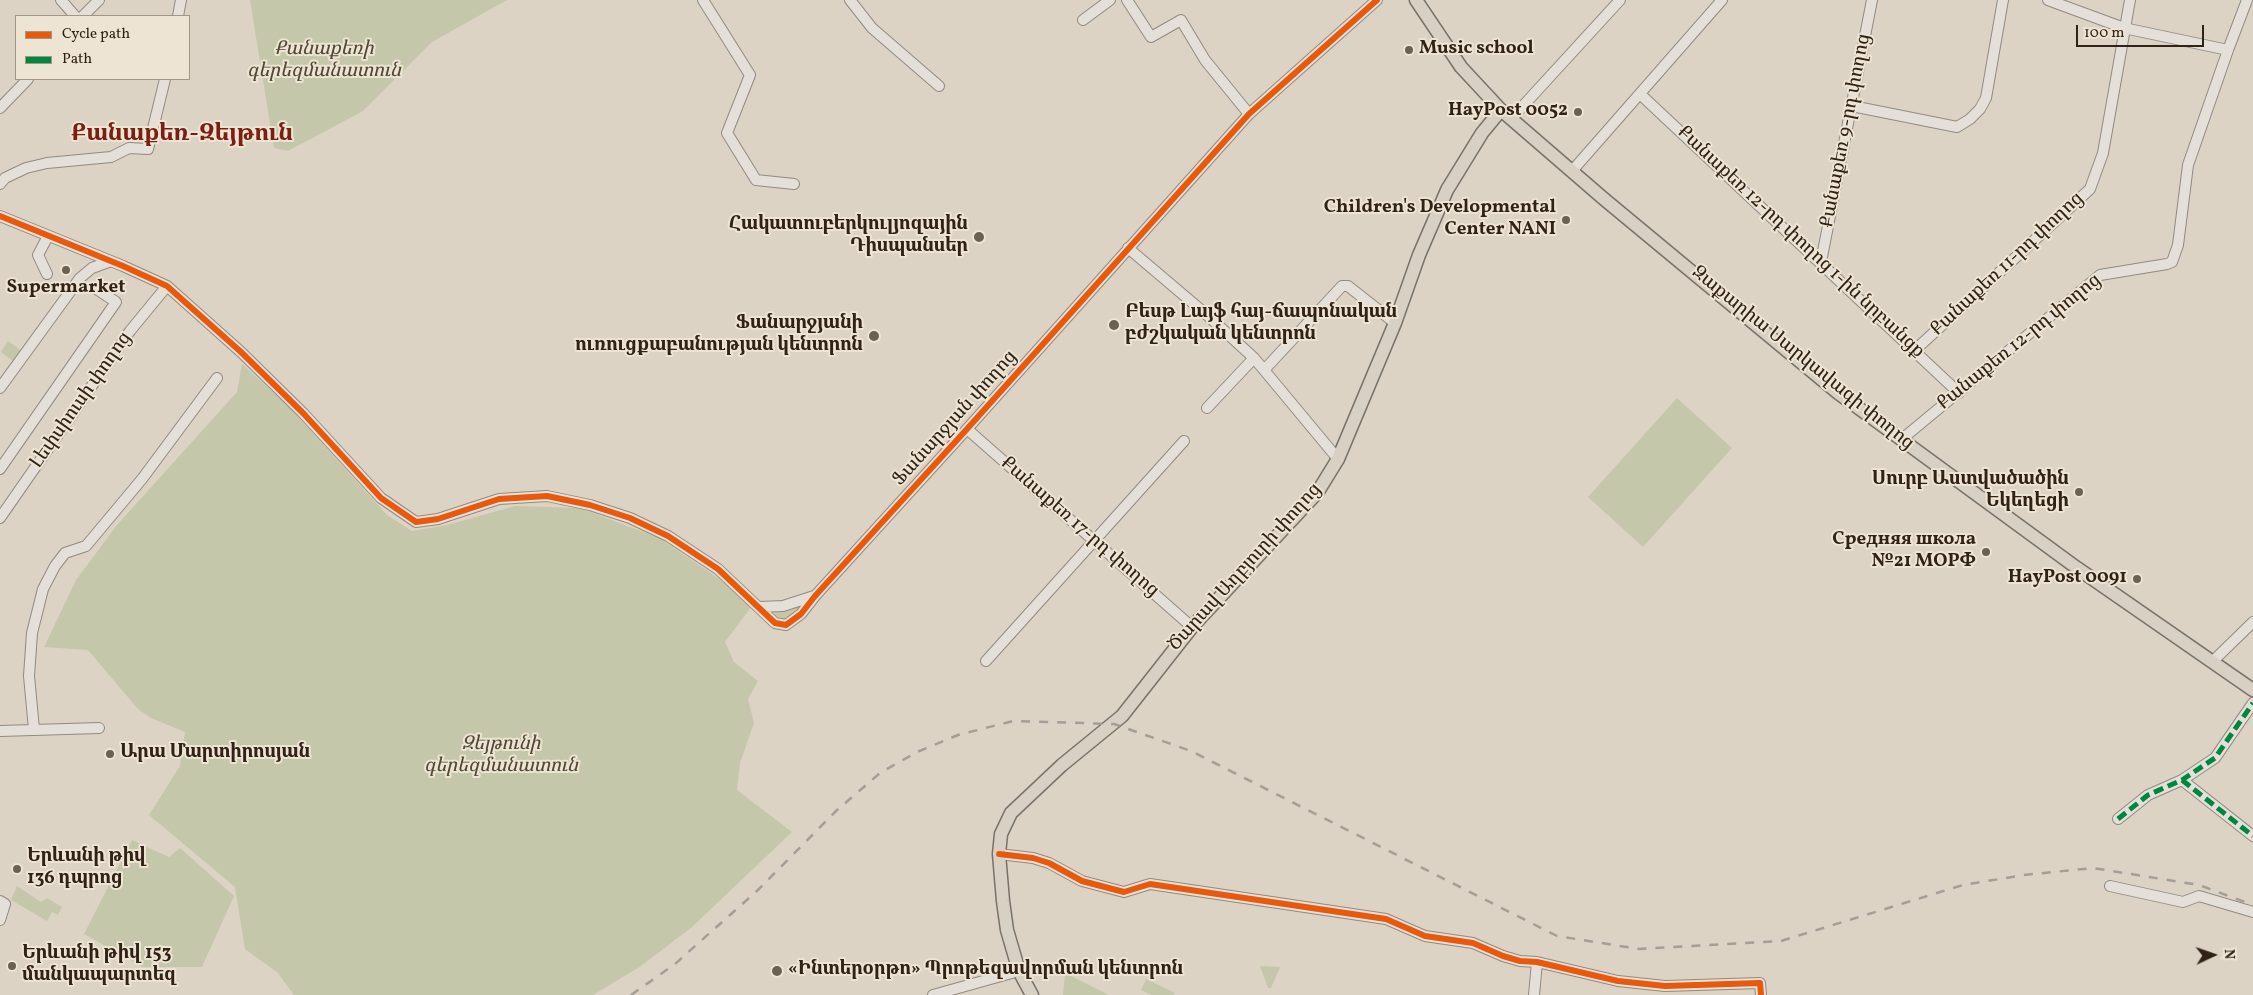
<!DOCTYPE html>
<html>
<head>
<meta charset="utf-8">
<style>
	body { margin:0 }
	#map { position:relative; width:2253px; height:995px; overflow:hidden; background:#dcd3c5; font-family:Vollkorn,serif }
	canvas { display:block }
	.legend { position:absolute; left:15px; top:15px; width:175px; height:65px; box-sizing:border-box; background:#eee4d3; border:1px solid #a29688; margin:0; padding:6px 9px; list-style:none; font-size:15px; color:#302217 }
	.legend li { display:flex; align-items:center; gap:10px; height:25px }
	.legend b { width:25px; border:1px solid #a29688 }
	.north { position:absolute; left:2188px; top:930px; width:50px; height:50px; -webkit-text-stroke:4px #eee4d3; paint-order:stroke; rotate:87deg; font-size:14px; font-weight:700; line-height:20px; text-align:center; color:#302217 }
	.north::after { content:''; display:block; margin:auto; width:18px; height:22px; background:#302217; clip-path:polygon(50% 0,100% 100%,50% 72%,0 100%) }
	.scale { position:absolute; left:2076px; top:25px; width:128px; height:22px; box-sizing:border-box; border:2px solid #302217; border-top:0; padding-left:6px; font-size:15px; line-height:18px; white-space:nowrap; color:#302217; -webkit-text-stroke:4px #eee4d3; paint-order:stroke }
</style>
</head>
<body>
<div id="map">
<canvas width="2253" height="995"></canvas>
<ul class="legend">
<li><b style="height:6px;background:#e8590c"></b>Cycle path</li>
<li><b style="height:6px;background:#00873e"></b>Path</li>
</ul>
<div class="north">N</div>
<div class="scale">100 m</div>
</div>
<script>
const g = document.querySelector('canvas').getContext('2d');
g.lineJoin = 'round';
function fillPath(path, color) {
  g.fillStyle = color;
  g.fill(path, 'evenodd');
}
function poly(rows) {
  const path = new Path2D();
  for (const r of rows) {
    path.moveTo(r[0], r[1]);
    for (let i = 2; i < r.length; i += 2) path.lineTo(r[i], r[i + 1]);
  }
  return path;
}
function trace(path, color, width, dash) {
  g.strokeStyle = color;
  g.lineWidth = width;
  g.lineCap = dash ? 'butt' : 'round';
  g.setLineDash(dash || []);
  g.stroke(path);
}
function drawText(font, color, halo, rows, align = 'center') {
  g.font = font + ' Vollkorn,"Noto Serif Armenian",serif';
  g.lineWidth = 4;
  g.setLineDash([]);
  g.textBaseline = 'middle';
  g.strokeStyle = halo;
  g.fillStyle = color;
  for (const [text, x, y, turn = 0] of rows) {
    g.save();
    g.translate(x, y);
    g.rotate((+turn || 0) * Math.PI / 180);
    g.textAlign = isNaN(turn) ? turn : align;
    if (halo) g.strokeText(text, 0, 0);
    g.fillText(text, 0, 0);
    g.restore();
  }
}
fillPath(poly([
	[250,0,507,0,432,42,363,111,288,151,274,148],
	[8,341,22,351,14,362,1,352],
	[242,364,289,407,387,515,412,531,447,525,515,506,580,508,659,538,718,578,752,606,725,642,734,662,758,681,748,699,754,723,740,763,737,790,792,832,692,927,641,966,593,995,294,995,278,973,245,949,235,887,149,815,180,766,185,732,151,718,138,709,88,650,44,647,76,580,117,525,237,392],
	[1677,398,1732,448,1643,547,1588,497],
	[799,606,801,609,787,620,775,616,774,611],
	[132,840,169,857,180,848,234,896,202,967,143,967,84,934],
	[17,886,41,902,47,898,62,907,58,915,52,912,47,921,11,900],
	[1260,966,1280,967,1271,988,1268,988],
	[1065,973,1103,992,1108,995,1063,995],
	[1146,979,1173,992,1175,995,1152,995,1141,990]
]), '#c4c7aa');
const minor = poly([
	[61,0,75,16],
	[703,0,750,75,727,133,756,180,794,184],
	[850,0,872,28,939,86],
	[1127,0,1151,37,1181,20,1205,60,1249,114],
	[2048,0,2124,28,2228,50],
	[83,16,99,0],
	[178,16,181,0],
	[1083,20,1110,0],
	[1640,94,1959,393],
	[1852,106,1957,127,1970,119,1980,109,1986,98,2003,0],
	[0,108,28,79],
	[1511,119,1620,0],
	[1572,171,1722,0],
	[0,184,5,178,26,168,47,163,111,157,129,148,148,149,165,79],
	[0,216,123,266,167,286,241,352,303,413,381,498,416,522,438,519,499,499,547,496,590,505,630,518,668,536,718,569,775,623,786,625,801,614,815,596,967,429,1249,114,1377,0],
	[1128,248,1207,315,1254,358,1338,459],
	[1821,262,1872,0],
	[47,274,38,255,48,236],
	[1915,350,2090,189,2103,153,2130,0],
	[1265,369,1342,286,1348,286,1395,323],
	[0,388,80,278,92,268,111,261],
	[1207,408,1254,358],
	[967,429,1192,627],
	[1902,439,2100,275,2167,264,2172,262,2178,245,2188,165,2228,50,2247,0],
	[0,469,116,302,95,288],
	[0,518,130,331,167,286],
	[759,607,783,606,814,596],
	[986,661,1184,441],
	[2212,662,2253,622],
	[34,729,29,676,32,633,43,589,55,566,65,553,86,546,142,479,217,378],
	[0,731,99,728],
	[2182,780,2253,836],
	[2118,819,2148,795,2182,780,2215,758,2253,703],
	[999,854,1033,858,1049,863,1082,881,1124,892,1150,884,1386,919,1425,936,1473,943,1503,956,1520,961,1537,962,1618,981,1665,986,1760,983,1761,995],
	[2110,886,2183,902,2199,896,2253,912],
	[0,901,5,904,0,920],
	[933,995,1019,971],
	[1534,995,1537,962]
]);
const major = poly([
	[1416,0,1461,67,1501,110,1604,199,1838,393,2077,568,2253,690],
	[1032,995,1019,971,1007,930,1003,901,999,854,1001,834,1011,813,1062,765,1122,716,1192,627,1317,493,1338,459,1395,323,1419,255,1447,190,1482,133,1501,110]
]);
trace(minor, '#918a81', 12);
trace(major, '#79726a', 15);
trace(minor, '#e4e0d9', 10);
trace(major, '#d8d0c3', 12);
trace(poly([
	[631,995,675,964,758,890,836,811,880,773,917,752,958,735,1013,721,1114,724,1191,751,1557,936,1639,949,1781,941,1963,885,2024,875,2093,868,2199,885,2253,905]
]), '#a49e98', 2.5, [9, 9]);
trace(poly([
	[2182,780,2253,836],
	[2118,819,2148,795,2182,780,2215,758,2253,703]
]), '#00873e', 5, [10, 5]);
trace(poly([
	[0,216,123,266,167,286,241,352,303,413,381,498,416,522,438,519,499,499,547,496,590,505,630,518,668,536,718,569,775,623,786,625,801,614,815,596,967,429,1249,114,1377,0],
	[999,854,1033,858,1049,863,1082,881,1124,892,1150,884,1386,919,1425,936,1473,943,1503,956,1520,961,1537,962,1618,981,1665,986,1760,983,1761,995]
]), '#e8590c', 6);
for (const [x, y, r, color] of [
	[1409,50,5,"#6c6054"],
	[1578,112,5,"#6c6054"],
	[1566,220,5,"#6c6054"],
	[979,237,6,"#6c6054"],
	[66,270,5,"#6c6054"],
	[1114,325,6,"#6c6054"],
	[874,336,6,"#6c6054"],
	[2079,492,5,"#6c6054"],
	[1986,552,5,"#6c6054"],
	[2137,579,5,"#6c6054"],
	[110,754,5,"#6c6054"],
	[17,869,5,"#6c6054"],
	[12,966,5,"#6c6054"],
	[777,971,6,"#6c6054"]
]) {
  const dot = new Path2D();
  dot.arc(x, y, r, 0, 2 * Math.PI);
  g.fillStyle = color;
  g.fill(dot);
  trace(dot, '#eee4d3', 2);
}
drawText('bold 19px', '#302217', '#eee4d3', [
	["Music school",1419,50,"left"],
	["HayPost 0052",1568,112],
	["Children's Developmental",1556,209],
	["Center NANI",1556,231],
	["Հակատուբերկուլյոզային",968,226],
	["Դիսպանսեր",968,248],
	["Supermarket",66,289,"center"],
	["Բեսթ Լայֆ հայ-ճապոնական",1125,314,"left"],
	["բժշկական կենտրոն",1125,336,"left"],
	["Ֆանարջյանի",863,325],
	["ուռուցքաբանության կենտրոն",863,347],
	["Սուրբ Աստվածածին",2069,481],
	["Եկեղեցի",2069,503],
	["Средняя школа",1976,541],
	["№21 МОРФ",1976,563],
	["HayPost 0091",2127,579],
	["Արա Մարտիրոսյան",120,754,"left"],
	["Երևանի թիվ",27,858,"left"],
	["136 դպրոց",27,880,"left"],
	["Երևանի թիվ 153",22,955,"left"],
	["մանկապարտեզ",22,977,"left"],
	["«Ինտերօրթո» Պրոթեզավորման կենտրոն",788,971,"left"]
], 'right');
drawText('italic 19px', '#504936', '#eee4d3', [
	["Քանաքեռի",324,51],
	["գերեզմանատուն",324,73],
	["Զեյթունի",501,746],
	["գերեզմանատուն",501,768]
]);
drawText('19px', '#302217', '#eee4d3', [
	["Քանաքեռ 9-րդ փողոց",1847,131,-79],
	["Քանաքեռ 12-րդ փողոց 1-ին նրբանցք",1800,243,43],
	["Քանաքեռ 11-րդ փողոց",2008,265,-43],
	["Քանաքեռ 12-րդ փողոց",2020,343,-39],
	["Զաքարիա Սարկավագի փողոց",1802,359,39],
	["Լեփսիուսի փողոց",82,401,-55],
	["Ֆանարջյան փողոց",956,419,-48],
	["Քանաքեռ 17-րդ փողոց",1079,528,41],
	["Ծարավ Աղբյուրի փողոց",1246,568,-48]
]);
drawText('bold 24px', '#7a1f14', '#eee4d3', [
	["Քանաքեռ-Զեյթուն",182,136]
]);
</script>
</body>
</html>
